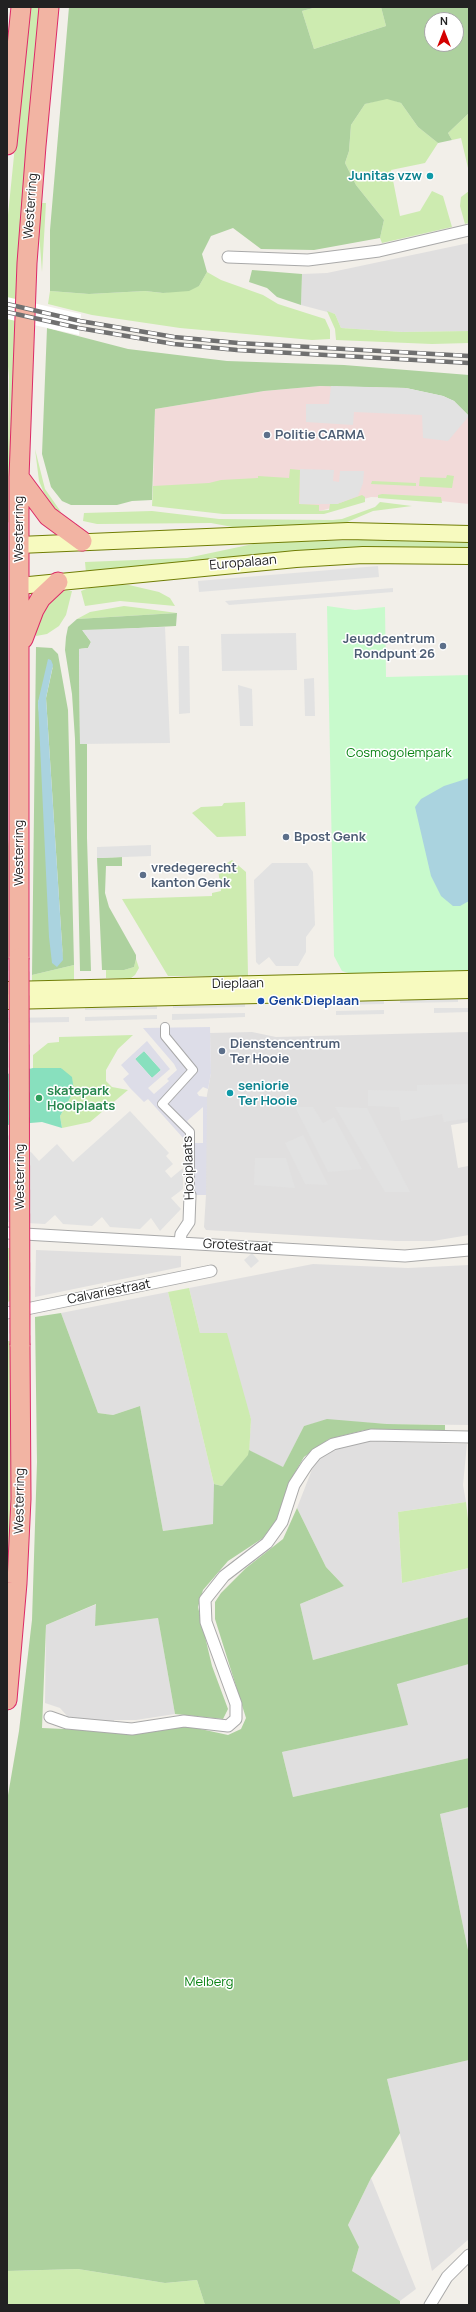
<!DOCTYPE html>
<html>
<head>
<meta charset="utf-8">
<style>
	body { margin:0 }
	#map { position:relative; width:476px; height:2312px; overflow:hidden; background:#f2efe9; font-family:Manrope,sans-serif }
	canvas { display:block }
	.frame { position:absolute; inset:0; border:8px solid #222; pointer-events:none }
	.north { position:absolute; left:424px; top:12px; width:40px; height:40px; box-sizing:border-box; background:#fff; border:1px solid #a7a7a7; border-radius:50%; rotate:0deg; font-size:11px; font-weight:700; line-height:16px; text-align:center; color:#222 }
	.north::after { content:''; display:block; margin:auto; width:14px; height:18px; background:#d40000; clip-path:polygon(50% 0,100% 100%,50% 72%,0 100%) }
</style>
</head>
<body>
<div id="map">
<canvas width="476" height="2312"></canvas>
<div class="frame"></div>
<div class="north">N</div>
</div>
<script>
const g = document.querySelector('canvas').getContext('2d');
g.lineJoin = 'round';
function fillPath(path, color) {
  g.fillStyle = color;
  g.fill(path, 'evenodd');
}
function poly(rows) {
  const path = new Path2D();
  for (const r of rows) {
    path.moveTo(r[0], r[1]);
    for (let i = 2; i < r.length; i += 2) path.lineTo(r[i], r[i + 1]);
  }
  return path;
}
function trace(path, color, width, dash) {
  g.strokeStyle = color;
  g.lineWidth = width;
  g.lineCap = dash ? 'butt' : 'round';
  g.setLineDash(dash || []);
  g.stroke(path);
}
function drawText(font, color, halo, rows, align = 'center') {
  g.font = font + ' Manrope,sans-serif';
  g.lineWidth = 3;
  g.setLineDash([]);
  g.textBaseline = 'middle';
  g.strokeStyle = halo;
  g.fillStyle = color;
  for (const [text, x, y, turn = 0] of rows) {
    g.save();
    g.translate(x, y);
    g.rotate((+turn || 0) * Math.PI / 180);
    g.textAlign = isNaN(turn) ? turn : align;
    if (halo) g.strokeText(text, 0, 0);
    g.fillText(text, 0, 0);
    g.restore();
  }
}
fillPath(poly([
	[469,243,469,331,402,332,341,328,335,314,301,305,302,274,327,273],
	[252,1032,276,1037,469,1032,469,1122,451,1125,458,1168,468,1166,469,1172,469,1235,433,1241,396,1241,206,1230,204,1227,206,1195,205,1106,211,1073,210,1033],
	[36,1250,181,1256,181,1267,35,1297],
	[313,1264,408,1268,469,1265,469,1425,387,1424,327,1420,304,1426,283,1468,249,1450,251,1419,247,1408,200,1333,189,1288],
	[168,1292,214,1484,214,1524,163,1531,140,1406,113,1415,98,1413,61,1313],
	[366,1441,467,1444,463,1485,466,1502,398,1512,402,1583,469,1568,469,1617,313,1660,300,1604,344,1586,326,1567,297,1508,313,1467,325,1452,336,1447],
	[97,1604,95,1626,158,1618,175,1714,136,1720,114,1720,114,1724,69,1718,60,1708,45,1703,46,1625],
	[469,1664,469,1758,293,1797,282,1752,407,1725,397,1683],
	[469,1807,469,1955,440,1814],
	[469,2060,469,2239,432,2271,387,2079],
	[371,2178,416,2289,400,2301,352,2271,359,2247,348,2225]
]), '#e0dfdf');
fillPath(poly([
	[320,386,406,388,469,416,469,504,412,498,371,497,320,511,267,511,153,491,155,409,264,391]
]), '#f2dad9');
fillPath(poly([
	[29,7,43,7,11,523,7,522,9,377,7,355,7,225],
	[317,7,381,7,386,26,314,49,302,11],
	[387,98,401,103,418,127,438,143,425,163,391,170,400,216,420,211,432,191,443,196,452,227,382,243,380,238,384,220,356,185,345,163,349,151,351,125,365,104],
	[469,113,469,167,468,168,461,138,452,140,448,133],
	[469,191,469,223,465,224,460,206,461,197],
	[39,203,46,203,42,272,38,219],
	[207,272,221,280,263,295,278,304,325,319,330,330,330,339,312,340,180,328,92,315,48,304,50,291,89,294,145,291,163,293,199,286],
	[327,311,335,314,341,328,402,332,469,331,469,343,432,344,336,340,335,329],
	[35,449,45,489,61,512,56,510,44,493,39,481],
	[290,469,300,470,299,504,319,505,319,511,329,510,330,504,337,504,362,495,365,497,365,502,324,514,223,514,152,506,153,486,209,483,221,480,258,478,258,476,289,478],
	[447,475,454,476,452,488,419,486,420,477,446,478],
	[372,481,416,483,416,486,371,484],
	[382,494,441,497,442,503,378,498,378,495],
	[380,502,412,506,373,511,340,525,238,528,211,523,97,524,83,521,84,513,152,511,219,519,333,520,342,519,375,507],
	[363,540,469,543,469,550,311,550,248,555,86,573,85,562,187,558,253,544,281,542],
	[113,585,129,585,159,592,170,598,175,606,120,601,85,606,81,591,89,588],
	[61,591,72,591,66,615,59,626,47,634,36,636,36,628,45,606],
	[124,606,140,608,177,613,77,619,90,612],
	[245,802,246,836,217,837,192,813,201,807,222,806,224,803],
	[7,832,11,860,11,958,7,958],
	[232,860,246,872,248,976,168,976,122,899,212,896,212,893,221,891,218,869],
	[136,959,139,968,135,975,131,978,106,978,106,970,124,970,134,967],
	[74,965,74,980,32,981,32,975],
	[133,1035,118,1049,106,1070,106,1081,112,1087,128,1090,90,1122,62,1128,60,1116,74,1091,61,1068,33,1068,33,1055,48,1043,59,1042,59,1037],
	[7,1248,11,1248,11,1301,7,1302],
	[189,1288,200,1333,227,1333,251,1419,249,1455,222,1486,214,1484,168,1292],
	[7,1341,11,1341,12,1498,7,1584],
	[466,1502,469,1528,469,1568,402,1583,398,1512],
	[78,2269,165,2283,197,2280,205,2305,7,2305,7,2271]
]), '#cdebb0');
fillPath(poly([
	[69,7,317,7,302,11,314,49,386,26,381,7,469,7,469,113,448,133,452,140,438,143,418,127,401,103,387,99,365,104,351,125,349,151,345,163,356,185,384,220,380,238,314,250,261,249,233,228,211,236,202,254,207,272,199,286,189,291,163,293,145,291,89,294,50,291,50,230],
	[432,20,456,20,456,44,432,44],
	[252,270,302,274,301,305,277,297,267,288,249,282],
	[47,328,128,349,227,361,344,365,469,375,469,416,454,401,443,396,406,388,320,386,264,391,155,409,152,500,132,501,117,505,71,505,62,501,51,487,42,454],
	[177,613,176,626,83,631,91,642,88,648,79,649,80,744,87,744,87,838,91,971,80,971,75,739,72,694,65,650,66,637,68,627,77,619],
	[36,647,52,648,58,654,68,710,74,965,32,975],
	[53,666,46,698,63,960,38,702],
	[122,857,122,866,106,866,105,893,109,907,136,955,136,959,134,967,124,970,102,970,97,858],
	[61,1313,98,1413,113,1415,140,1406,163,1531,213,1524,214,1484,222,1486,248,1455,249,1450,283,1467,304,1426,327,1419,387,1424,445,1425,445,1433,365,1430,329,1439,304,1457,290,1481,278,1518,263,1538,228,1561,203,1590,198,1607,212,1666,228,1709,223,1719,175,1714,158,1618,95,1626,96,1604,46,1625,42,1728,132,1732,182,1725,228,1735,241,1729,246,1718,215,1619,215,1602,221,1593,246,1568,283,1539,297,1508,326,1567,344,1586,300,1604,313,1660,469,1617,469,1664,397,1684,408,1725,282,1752,293,1797,469,1758,469,1807,440,1814,469,1955,469,2060,387,2079,400,2133,371,2178,348,2225,359,2247,352,2271,400,2301,400,2305,205,2305,197,2280,165,2283,78,2269,7,2271,7,1801,19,1731,32,1620,37,1462,35,1317]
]), '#add19e');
fillPath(poly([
	[327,606,355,610,385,607,386,677,469,675,469,971,351,974,342,971,334,956]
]), '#c8facc');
fillPath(poly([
	[144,1051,161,1070,152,1078,135,1059],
	[33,1068,61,1068,72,1077,74,1091,60,1116,62,1128,42,1122,7,1125,7,1074]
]), '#88e0be');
fillPath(poly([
	[331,386,406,388,443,396,454,401,469,416,448,441,423,438,422,415,354,412,353,425,306,422,306,404,329,404],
	[300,469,334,470,333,481,339,482,340,471,364,471,363,483,358,496,337,504,300,504],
	[378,566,379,577,199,592,198,581],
	[393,588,393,592,229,605,225,601],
	[165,627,170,743,80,744,79,649,88,648,91,642,82,630],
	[296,633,297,670,222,671,221,634],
	[178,646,189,646,190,713,179,714],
	[314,678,315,716,305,716,304,679],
	[238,685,252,689,253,726,240,726],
	[151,845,151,856,97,858,97,847],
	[272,863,307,863,313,872,315,925,306,937,306,952,298,966,276,966,269,957,259,965,256,962,254,880],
	[458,998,458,1002,400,1003,400,999],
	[384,999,384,1004,336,1005,336,1000],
	[245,1002,245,1007,173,1008,173,1004],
	[157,1005,157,1009,85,1010,85,1006],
	[434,1008,469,1008,469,1012,434,1013],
	[384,1010,384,1014,336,1015,336,1011],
	[245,1013,245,1017,172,1020,172,1014],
	[157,1015,157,1019,85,1021,85,1017],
	[69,1017,69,1022,7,1023,7,1018],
	[469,1084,469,1118,444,1122,442,1114,401,1121,399,1107,368,1106,368,1090,417,1091,417,1085],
	[295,1107,313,1107,323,1123,334,1117,362,1169,328,1172],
	[335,1107,367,1108,410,1192,385,1192],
	[130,1111,169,1153,166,1156,173,1164,165,1171,171,1178,183,1168,183,1189,171,1198,181,1209,160,1231,151,1218,140,1229,110,1227,102,1217,92,1226,63,1224,55,1215,45,1224,7,1222,7,1137,8,1135,32,1153,39,1161,57,1144,73,1162],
	[303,1135,328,1185,305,1184,285,1143],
	[255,1158,286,1158,295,1188,254,1185],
	[252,1253,259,1261,251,1268,244,1260]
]), '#e2e2e2');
fillPath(poly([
	[210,1027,211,1073,208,1089,203,1087,197,1093,199,1096,207,1097,206,1195,185,1195,184,1139,148,1099,144,1102,130,1088,123,1079,129,1074,121,1065,147,1041,170,1069,148,1088,154,1094,169,1081,167,1079,177,1070,174,1064,143,1028],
	[144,1051,161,1070,152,1078,135,1059],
	[203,1107,203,1143,194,1143,193,1128,187,1121]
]), '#dddde8');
fillPath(poly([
	[48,659,51,660,53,665,46,698,63,960,57,967,52,963,49,937,38,702],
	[469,778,469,901,460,906,453,906,441,896,431,876,415,807,421,799,444,786]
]), '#aad3df');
fillPath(poly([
	[7,297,81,314,79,335,7,319]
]), '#fff');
const pedestrian = poly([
	[165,1027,165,1036,193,1070,162,1104,190,1132,190,1195]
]);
const minor = poly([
	[228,257,308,260,379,251,469,230],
	[7,1233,405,1256,469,1250],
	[180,1242,181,1234,189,1222,190,1195],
	[7,1313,211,1271],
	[50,1717,67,1723,132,1729,184,1721,228,1726,236,1719,236,1704,206,1622,205,1600,224,1576,267,1543,282,1522,294,1485,307,1465,316,1454,333,1444,371,1435,469,1437],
	[430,2305,447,2277,469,2255]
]);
const secondary = poly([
	[19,545,348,531,469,534],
	[19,586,296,559,363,555,469,556],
	[7,990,469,979],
	[7,1001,469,990]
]);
const trunk = poly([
	[7,145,21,7],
	[19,477,48,516,82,541],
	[23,639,34,610,41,598,58,582],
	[19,958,19,477,27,263,36,146,49,7],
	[7,1700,17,1583,21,1499,20,1345]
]);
trace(pedestrian, '#a9a9a9', 10);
trace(minor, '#a9a9a9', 13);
trace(secondary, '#707d05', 18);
trace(trunk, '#dc2a67', 21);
trace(pedestrian, '#fff', 8);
trace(minor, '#fff', 11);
trace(secondary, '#f7fabf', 16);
trace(trunk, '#f2b4a3', 19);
const rail = poly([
	[7,304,80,321,174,337,238,343,469,356],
	[7,312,79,328,174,344,237,350,469,363]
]);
trace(rail, '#707070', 4.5);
trace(rail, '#fff', 3, [9]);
const trunkBridge = poly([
	[19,958,20,1345]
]);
trace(trunkBridge, '#dc2a67', 21, []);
trace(trunkBridge, '#f2b4a3', 19);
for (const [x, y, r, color] of [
	[430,176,4,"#0f9aa8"],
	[267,435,4,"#5c6f8a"],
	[443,646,4,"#5c6f8a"],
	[286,837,4,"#5c6f8a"],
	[143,875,4,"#5c6f8a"],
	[261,1001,4,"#1a4fb4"],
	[222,1051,4,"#5c6f8a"],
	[230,1093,4,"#0f9aa8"],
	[39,1098,4,"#2e9e5b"]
]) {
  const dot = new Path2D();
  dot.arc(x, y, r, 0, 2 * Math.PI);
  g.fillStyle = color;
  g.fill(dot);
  trace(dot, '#fff', 1.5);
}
drawText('bold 13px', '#0d838f', '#fff', [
	["Junitas vzw",422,176],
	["seniorie",238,1086,"left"],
	["Ter Hooie",238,1101,"left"]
], 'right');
drawText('13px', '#222', '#fff', [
	["Westerring",31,206,-86],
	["Westerring",19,529,-90],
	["Europalaan",243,563,-5],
	["Westerring",19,853,-90],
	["Dieplaan",238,984,-1],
	["Hooiplaats",189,1168,-92],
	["Westerring",20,1177,-90],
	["Grotestraat",238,1246,3],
	["Calvariestraat",109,1292,-11],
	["Westerring",20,1501,-89]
]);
drawText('bold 13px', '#4e5e75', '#fff', [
	["Politie CARMA",275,435],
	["Jeugdcentrum",435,639,"right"],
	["Rondpunt 26",435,654,"right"],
	["Bpost Genk",294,837],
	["vredegerecht",151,868],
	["kanton Genk",151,883],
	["Dienstencentrum",230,1044],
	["Ter Hooie",230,1059]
], 'left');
drawText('13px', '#0c8416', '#fff', [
	["Cosmogolempark",399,753],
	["Melberg",209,1982]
]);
drawText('bold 13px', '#164399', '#fff', [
	["Genk Dieplaan",269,1001]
], 'left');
drawText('bold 13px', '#27864d', '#fff', [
	["skatepark",47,1091],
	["Hooiplaats",47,1106]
], 'left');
</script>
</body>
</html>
